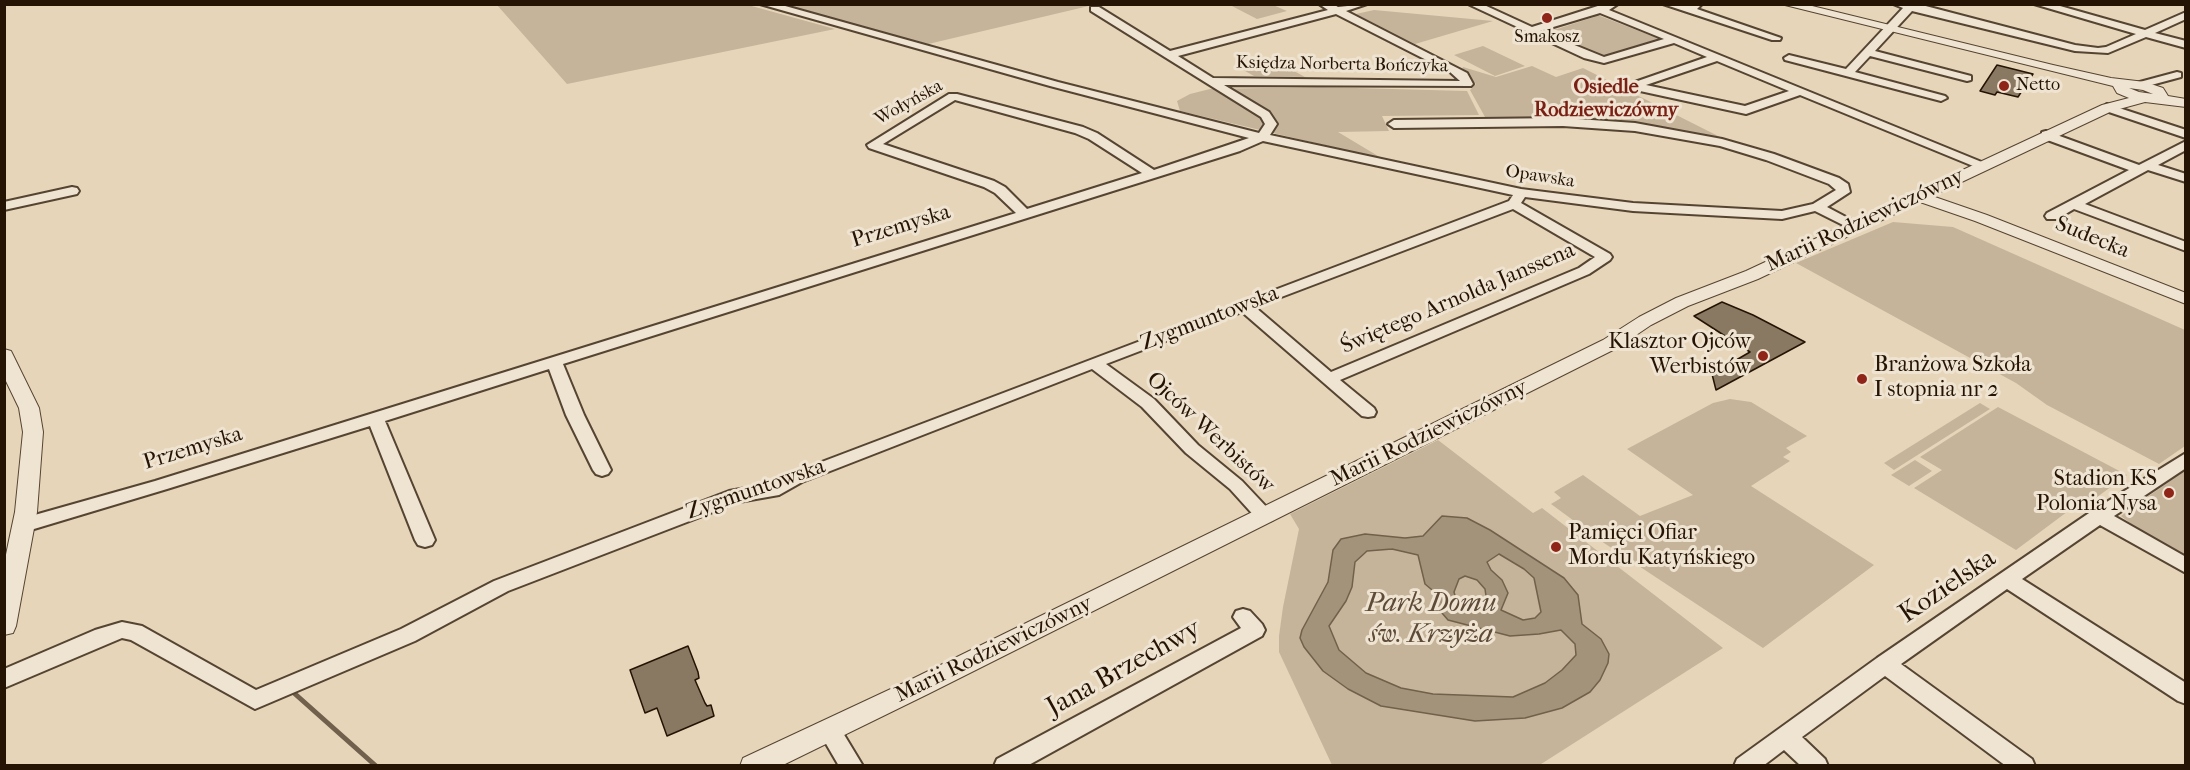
<!DOCTYPE html>
<html>
<head>
<meta charset="utf-8">
<style>
	body { margin:0 }
	#map { position:relative; width:2190px; height:770px; overflow:hidden; background:#e6d5b9; font-family:"IM FELL French Canon",serif }
	canvas { display:block }
	.frame { position:absolute; inset:0; border:6px solid #251304; pointer-events:none }
</style>
</head>
<body>
<div id="map">
<canvas width="2190" height="770"></canvas>
<div class="frame"></div>
</div>
<script>
const g = document.querySelector('canvas').getContext('2d');
g.lineJoin = 'round';
function fillPath(path, color) {
  g.fillStyle = color;
  g.fill(path, 'evenodd');
}
function poly(rows) {
  const path = new Path2D();
  for (const r of rows) {
    path.moveTo(r[0], r[1]);
    for (let i = 2; i < r.length; i += 2) path.lineTo(r[i], r[i + 1]);
  }
  return path;
}
function trace(path, color, width, dash) {
  g.strokeStyle = color;
  g.lineWidth = width;
  g.lineCap = dash ? 'butt' : 'round';
  g.setLineDash(dash || []);
  g.stroke(path);
}
function drawText(font, color, halo, rows, align = 'center') {
  g.font = font + ' "IM FELL French Canon",serif';
  g.lineWidth = 6;
  g.setLineDash([]);
  g.textBaseline = 'middle';
  g.strokeStyle = halo;
  g.fillStyle = color;
  for (const [text, x, y, turn = 0] of rows) {
    g.save();
    g.translate(x, y);
    g.rotate((+turn || 0) * Math.PI / 180);
    g.textAlign = isNaN(turn) ? turn : align;
    if (halo) g.strokeText(text, 0, 0);
    g.fillText(text, 0, 0);
    g.restore();
  }
}
fillPath(poly([
	[497,5,748,5,835,29,567,84],
	[780,5,1093,5,924,45],
	[1230,5,1273,5,1287,11,1257,19],
	[1374,10,1493,21,1415,44,1356,14],
	[1595,14,1652,36,1656,35,1662,39,1605,57,1594,55,1598,54,1543,31,1546,29,1551,31,1594,17],
	[1483,46,1525,66,1495,76,1454,55],
	[1270,58,1305,77,1254,76,1238,67],
	[1532,66,1556,77,1583,68,1724,139,1636,122,1575,117,1485,117,1470,90,1476,84,1462,70,1463,67,1496,77],
	[1317,87,1467,91,1479,115,1382,116,1389,131,1338,132,1383,159,1180,111,1177,101,1190,94,1210,89],
	[1893,222,1953,227,2185,330,2185,446,2159,464,2047,405,2016,383,1796,263],
	[1730,399,1751,402,1807,436,1786,448,1791,452,1783,457,1790,461,1751,486,1874,565,1763,648,1604,543,1551,504,1561,498,1554,492,1583,475,1640,516,1693,495,1627,449,1713,403],
	[1980,403,1990,409,1894,470,1884,463],
	[1998,407,2127,475,2089,503,2083,500,2016,550,1914,488,1942,470,1920,457],
	[1438,440,1533,513,1542,508,1723,648,1538,766,1332,765,1279,652,1279,636,1283,607,1299,529,1290,514],
	[1915,460,1932,471,1909,486,1891,475],
	[2185,470,2185,556,2139,530,2121,516]
]), '#c5b49a');
const water = poly([
	[1442,516,1467,518,1490,530,1564,578,1578,595,1582,624,1601,639,1609,654,1608,663,1600,680,1590,692,1562,708,1525,718,1475,721,1381,706,1348,689,1323,671,1304,647,1300,638,1302,630,1328,582,1333,550,1341,539,1365,534,1405,538,1423,536,1442,516],
	[1392,549,1418,555,1425,584,1438,595,1436,606,1448,620,1510,636,1539,634,1561,630,1575,644,1576,655,1562,670,1545,683,1513,697,1433,694,1401,688,1366,673,1339,650,1329,626,1346,601,1352,587,1355,562,1367,551,1392,549],
	[1499,554,1524,569,1534,578,1541,612,1535,618,1523,620,1501,610,1508,593,1502,580,1491,570,1487,562,1499,554],
	[1465,576,1477,580,1485,589,1486,596,1482,601,1471,602,1456,599,1454,592,1459,579,1465,576]
]);
fillPath(water, '#a4937b');
trace(water, '#71604b', 1.5);
trace(poly([
	[294,693,376,766]
]), '#71604b', 5);
const building = poly([
	[1997,65,2033,74,2018,97,1997,92,1995,95,1980,91,1997,65],
	[1722,302,1753,315,1805,342,1716,390,1712,374,1750,352,1694,316,1722,302],
	[688,646,698,672,699,678,695,680,705,703,707,706,711,705,714,716,667,736,657,708,645,713,630,670,688,646]
]);
fillPath(building, '#897862');
trace(building, '#251304', 1.5);
const minor = poly([
	[760,4,778,4,1058,82,1259,133,1265,124,1261,117,1091,11,1091,7,1099,7,1170,51,1328,10,1319,4,1333,4,1338,7,1367,4,1346,11,1467,73,1473,84,1471,86,1224,85,1269,112,1277,124,1270,135,1521,189,1633,203,1782,211,1813,204,1836,190,1829,184,1766,160,1720,146,1635,131,1563,126,1394,128,1388,124,1394,120,1563,118,1635,123,1722,139,1774,154,1839,178,1848,184,1850,192,1827,207,1861,225,1859,228,1849,228,1815,211,1782,219,1633,211,1525,197,1521,203,1610,254,1612,257,1610,260,1589,274,1340,380,1374,408,1376,412,1374,416,1368,417,1362,416,1242,312,1106,364,1154,399,1198,445,1242,481,1274,515,1272,520,1265,522,1258,520,1230,489,1186,453,1142,407,1092,369,802,482,779,495,739,502,508,591,415,641,255,709,131,640,122,638,4,688,4,669,95,630,122,622,142,626,256,690,401,629,494,581,729,491,769,484,790,474,1509,201,1513,195,1263,141,1240,151,563,364,584,415,611,470,608,474,602,476,596,474,593,470,566,415,549,369,385,421,435,540,432,545,425,547,418,545,415,540,370,426,167,489,24,532,17,530,15,525,17,520,155,481,1016,213,995,193,984,187,869,148,867,145,949,94,957,94,1083,127,1097,133,1154,170,1249,138,1050,86,760,4],
	[1336,14,1450,72,1460,81,1213,78,1178,56,1336,14],
	[955,100,1075,133,1089,139,1142,173,1027,209,1005,187,994,181,883,144,955,100],
	[1513,209,1595,257,1579,268,1331,372,1255,307,1513,209],
	[1468,4,1482,4,1532,27,1604,4,1618,4,1609,10,1989,165,1983,169,1978,168,1800,95,1746,114,1640,91,1632,87,1632,83,1707,57,1674,43,1604,63,1584,58,1468,4],
	[1600,13,1664,39,1604,57,1540,31,1600,13],
	[1717,61,1789,91,1745,106,1646,85,1717,61],
	[1663,4,1687,6,1702,4,1697,9,1781,38,1780,40,1772,40,1663,4],
	[1893,4,1918,4,2075,45,2098,48,2106,47,2136,34,2034,4,2053,4,2145,30,2186,12,2186,19,2155,33,2186,41,2186,48,2146,37,2108,53,2075,51,1912,11,1875,51,1971,76,1971,80,1967,81,1870,56,1855,72,1945,96,1947,98,1941,101,1785,60,1784,58,1789,55,1846,69,1903,8,1893,4],
	[2177,72,2181,73,2181,77,2140,88,2134,85,2136,83,2177,72],
	[2107,104,2186,130,2186,138,2103,110,2101,108,2107,104],
	[2046,131,2139,165,2186,141,2186,150,2158,165,2186,174,2186,182,2148,170,2085,204,2186,242,2186,251,2074,209,2057,219,2047,219,2045,216,2047,213,2129,170,2042,138,2042,132,2046,131],
	[72,187,77,188,79,191,77,194,4,210,4,202,72,187],
	[2186,453,2186,468,2114,516,2186,557,2186,573,2100,525,2022,579,2186,683,2186,704,2178,701,2007,589,1901,664,2032,759,2035,766,2006,766,1885,676,1802,737,1825,759,1828,766,1801,766,1784,750,1763,766,1734,766,1737,759,1877,658,2092,511,2186,453],
	[1243,609,1250,611,1262,624,1265,630,1262,636,1027,766,994,766,997,759,1241,628,1233,617,1236,611,1243,609],
	[829,720,837,723,863,766,839,766,818,730,821,723,829,720]
]);
const tertiary = poly([
	[1781,4,1804,4,2053,65,2111,78,2145,82,2163,88,2168,96,2186,99,2186,107,2145,102,2112,111,1932,196,1987,215,2186,293,2186,304,1975,221,1920,202,1758,279,1688,306,1651,325,1617,348,928,694,781,766,740,766,743,758,910,680,1603,340,1639,317,1676,298,1746,271,2102,105,2129,98,2117,93,2113,86,1781,4],
	[2129,88,2143,90,2153,94,2139,92,2129,88],
	[4,349,11,351,13,355,39,408,43,432,37,512,16,626,13,633,4,635,4,564,15,512,23,432,19,408,4,377,4,349]
]);
trace(minor, '#554431', 4);
trace(tertiary, '#554431', 2);
fillPath(minor, '#efe4d2');
fillPath(tertiary, '#efe4d2');
for (const [x, y, r, color] of [
	[1547,18,6,"#8f2418"],
	[2004,86,6,"#8f2418"],
	[1763,356,6,"#8f2418"],
	[1862,379,6,"#8f2418"],
	[2169,493,6,"#8f2418"],
	[1556,547,6,"#8f2418"]
]) {
  const dot = new Path2D();
  dot.arc(x, y, r, 0, 2 * Math.PI);
  g.fillStyle = color;
  g.fill(dot);
  trace(dot, '#efe4d2', 2);
}
drawText('18px', '#251304', '#efe4d2', [
	["Smakosz",1547,38],
	["Netto",2016,86,"left"]
]);
drawText('18px', '#251304', '#efe4d2', [
	["Księdza Norberta Bończyka",1342,65,1],
	["Wołyńska",909,103,-29],
	["Opawska",1540,177,9]
]);
drawText('bold 20px', '#7a1f14', '#efe4d2', [
	["Osiedle",1606,88],
	["Rodziewiczówny",1606,111]
]);
drawText('22px', '#251304', '#efe4d2', [
	["Marii Rodziewiczówny",1865,221,-25],
	["Przemyska",901,227,-17],
	["Sudecka",2092,238,22],
	["Świętego Arnolda Janssena",1458,299,-23],
	["Zygmuntowska",1210,319,-21],
	["Ojców Werbistów",1210,433,43],
	["Marii Rodziewiczówny",1429,434,-26],
	["Przemyska",193,449,-17],
	["Zygmuntowska",756,490,-19],
	["Marii Rodziewiczówny",994,650,-26]
]);
drawText('22px', '#251304', '#efe4d2', [
	["Klasztor Ojców",1751,343],
	["Werbistów",1751,368],
	["Branżowa Szkoła",1874,366,"left"],
	["I stopnia nr 2",1874,391,"left"],
	["Stadion KS",2157,480],
	["Polonia Nysa",2157,505],
	["Pamięci Ofiar",1568,534,"left"],
	["Mordu Katyńskiego",1568,559,"left"]
], 'right');
drawText('27px', '#251304', '#efe4d2', [
	["Kozielska",1948,587,-34],
	["Jana Brzechwy",1124,669,-29]
]);
drawText('italic 27px', '#5d4b38', '#efe4d2', [
	["Park Domu",1431,604],
	["św. Krzyża",1431,635]
]);
</script>
</body>
</html>
